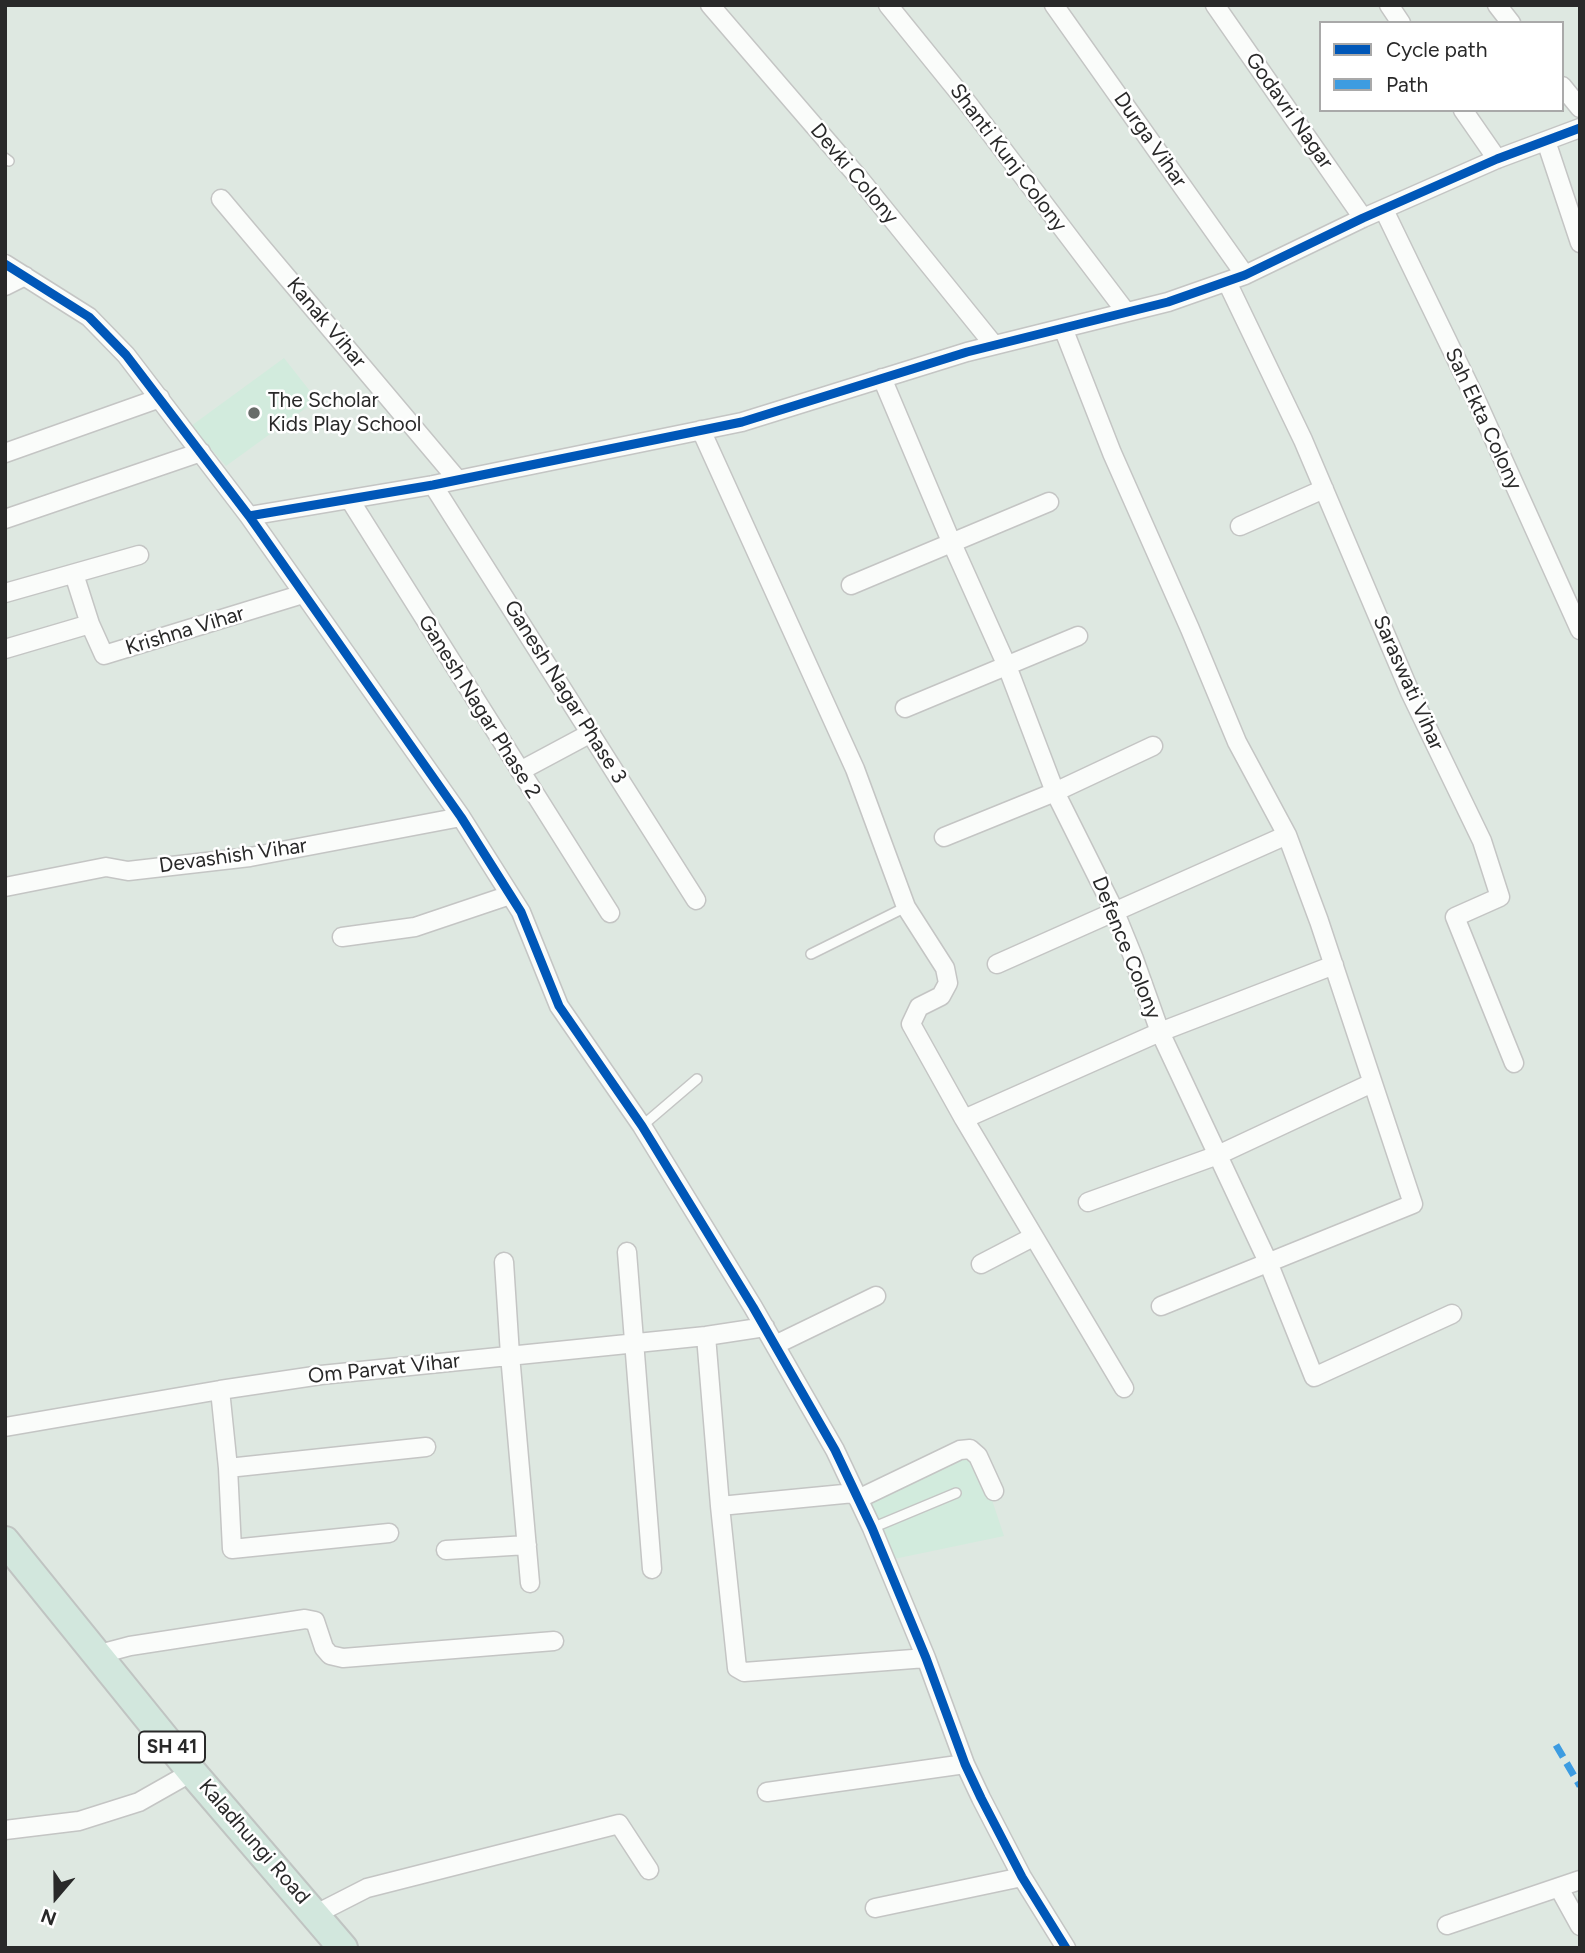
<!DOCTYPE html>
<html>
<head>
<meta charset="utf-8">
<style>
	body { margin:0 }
	#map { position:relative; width:1585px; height:1953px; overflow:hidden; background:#dee8e1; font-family:Figtree,sans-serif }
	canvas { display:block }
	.frame { position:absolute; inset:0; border:7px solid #292929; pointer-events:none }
	.legend { position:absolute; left:1319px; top:21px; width:245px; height:91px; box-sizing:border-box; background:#fff; border:2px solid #a9a9a9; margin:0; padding:9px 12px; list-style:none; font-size:21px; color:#292929 }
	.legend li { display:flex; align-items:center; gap:14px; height:35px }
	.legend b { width:35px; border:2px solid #a9a9a9 }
	.north { position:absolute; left:21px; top:1862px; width:70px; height:70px; -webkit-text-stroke:5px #fff; paint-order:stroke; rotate:200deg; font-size:19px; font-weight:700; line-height:28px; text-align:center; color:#292929 }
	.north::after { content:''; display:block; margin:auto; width:24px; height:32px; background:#292929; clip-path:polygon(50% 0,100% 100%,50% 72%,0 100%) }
</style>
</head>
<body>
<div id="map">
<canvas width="1585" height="1953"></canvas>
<div class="frame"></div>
<ul class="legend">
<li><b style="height:9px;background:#0057b8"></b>Cycle path</li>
<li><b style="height:9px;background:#3d9ce1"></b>Path</li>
</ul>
<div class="north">N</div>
</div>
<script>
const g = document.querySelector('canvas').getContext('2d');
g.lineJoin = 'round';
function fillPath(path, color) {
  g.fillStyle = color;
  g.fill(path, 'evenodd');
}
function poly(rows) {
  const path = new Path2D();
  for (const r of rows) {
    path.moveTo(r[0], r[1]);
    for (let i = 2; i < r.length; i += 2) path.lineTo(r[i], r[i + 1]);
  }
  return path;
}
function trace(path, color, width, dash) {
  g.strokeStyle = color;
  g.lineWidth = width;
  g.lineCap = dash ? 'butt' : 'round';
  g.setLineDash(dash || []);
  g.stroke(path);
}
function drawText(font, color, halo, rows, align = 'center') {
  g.font = font + ' Figtree,sans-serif';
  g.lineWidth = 5;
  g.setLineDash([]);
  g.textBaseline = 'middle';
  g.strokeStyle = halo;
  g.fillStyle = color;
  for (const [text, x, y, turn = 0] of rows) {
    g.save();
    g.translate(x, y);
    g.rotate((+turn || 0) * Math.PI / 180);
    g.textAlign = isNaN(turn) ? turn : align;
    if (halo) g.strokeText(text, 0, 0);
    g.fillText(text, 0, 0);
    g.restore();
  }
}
fillPath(poly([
	[284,358,317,400,226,466,191,426],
	[962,1454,972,1455,991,1497,1004,1536,894,1559,867,1503]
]), '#d2ebdd');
const lane = poly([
	[5,158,9,161],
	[811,954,906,907],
	[642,1126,697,1079],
	[872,1528,956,1493]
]);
const street = poly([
	[710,5,859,178,994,345],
	[888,5,969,105,1126,312],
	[1054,5,1245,275],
	[1215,5,1363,218],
	[1389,5,1401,23],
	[1497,5,1511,23],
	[1562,86,1580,108],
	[1463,110,1497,159],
	[1546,141,1580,243],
	[221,199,457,479],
	[1384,210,1478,404,1580,630],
	[5,264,89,317,126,355,249,516,461,817,521,912,559,1006,642,1126,753,1307,835,1450,872,1528,926,1658,965,1764,981,1798,1022,1877,1066,1948],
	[1227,282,1303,440,1410,692,1482,841,1500,897,1455,917,1514,1063],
	[5,286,25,276],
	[1063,328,1112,453,1190,629,1237,742,1287,835,1319,921,1413,1204,1161,1306],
	[882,378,950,539,1007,666,1055,792,1114,910,1134,959,1160,1032,1268,1262,1314,1377,1452,1314],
	[701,430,855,769,906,907,945,968,948,983,941,996,919,1007,911,1024,964,1119,1124,1388],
	[5,453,160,398],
	[433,485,696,900],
	[350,500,610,913],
	[249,516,433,485,742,422,967,352,1168,302,1245,275,1363,218,1497,159,1580,128],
	[5,519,201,452],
	[1240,526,1324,489],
	[74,574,90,624],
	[851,585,1049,502],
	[5,593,139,555],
	[5,649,90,624,104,655,303,594],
	[905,708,1078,636],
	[520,771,591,733],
	[944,837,1055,792,1153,746],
	[5,887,106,867,128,871,250,857,461,817],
	[342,937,415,927,510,895],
	[997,964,1287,835],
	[964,1119,1160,1032,1334,965],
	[1088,1202,1218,1155,1372,1083],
	[627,1252,652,1569],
	[504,1262,510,1355,530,1583],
	[981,1264,1033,1237],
	[706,1336,720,1506,737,1668,744,1672,926,1658],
	[775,1345,876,1296],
	[220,1390,228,1468,232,1549,389,1533],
	[5,1427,220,1390,321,1375,706,1336,765,1327],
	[228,1468,426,1447],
	[858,1499,960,1450,970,1449,978,1456,994,1491],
	[720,1506,854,1493],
	[446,1550,527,1545],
	[96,1655,130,1646,305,1619,315,1621,324,1648,330,1655,343,1658,554,1641],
	[767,1792,965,1764],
	[5,1830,79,1821,139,1802,192,1772],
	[1559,1888,1580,1926],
	[875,1908,1022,1877],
	[316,1914,367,1888,619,1824,649,1870],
	[1447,1925,1580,1880]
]);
const primary = poly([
	[5,1541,192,1772,343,1948]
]);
trace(lane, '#c4c5c4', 12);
trace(street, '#c4c5c4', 21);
trace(primary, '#c0c4c2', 32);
trace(lane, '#fafcfa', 9);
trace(street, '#fafcfa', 18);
trace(primary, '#d2e7dd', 28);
trace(poly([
	[1556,1745,1580,1786]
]), '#3d9ce1', 7, [14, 7]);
trace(poly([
	[5,264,89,317,126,355,249,516,461,817,521,912,559,1006,642,1126,753,1307,835,1450,872,1528,926,1658,965,1764,981,1798,1022,1877,1066,1948],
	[249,516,433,485,742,422,967,352,1168,302,1245,275,1363,218,1497,159,1580,128]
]), '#0057b8', 9);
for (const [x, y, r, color] of [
	[254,413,7,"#686c69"]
]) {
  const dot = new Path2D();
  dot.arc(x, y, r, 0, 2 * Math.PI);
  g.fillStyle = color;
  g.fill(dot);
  trace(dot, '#fff', 2.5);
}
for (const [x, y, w] of [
	[172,1747,66]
]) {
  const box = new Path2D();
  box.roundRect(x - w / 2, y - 15.5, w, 31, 5);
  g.fillStyle = '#fff';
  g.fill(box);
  trace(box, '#292929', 2);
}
drawText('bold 19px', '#292929', null, [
	["SH 41",172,1747]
]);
drawText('21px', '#292929', '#fff', [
	["Godavri Nagar",1289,111,55],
	["Durga Vihar",1150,140,55],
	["Shanti Kunj Colony",1008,158,53],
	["Devki Colony",854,174,50],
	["Kanak Vihar",326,323,50],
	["Sah Ekta Colony",1483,419,65],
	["Krishna Vihar",185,631,-17],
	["Saraswati Vihar",1408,683,66],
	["Ganesh Nagar Phase 3",565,692,58],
	["Ganesh Nagar Phase 2",479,707,58],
	["Devashish Vihar",233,856,-8],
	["Defence Colony",1126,948,68],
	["Om Parvat Vihar",384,1369,-6],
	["Kaladhungi Road",254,1842,49]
]);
drawText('21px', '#292929', '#fff', [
	["The Scholar",268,401],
	["Kids Play School",268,425]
], 'left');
</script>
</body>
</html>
